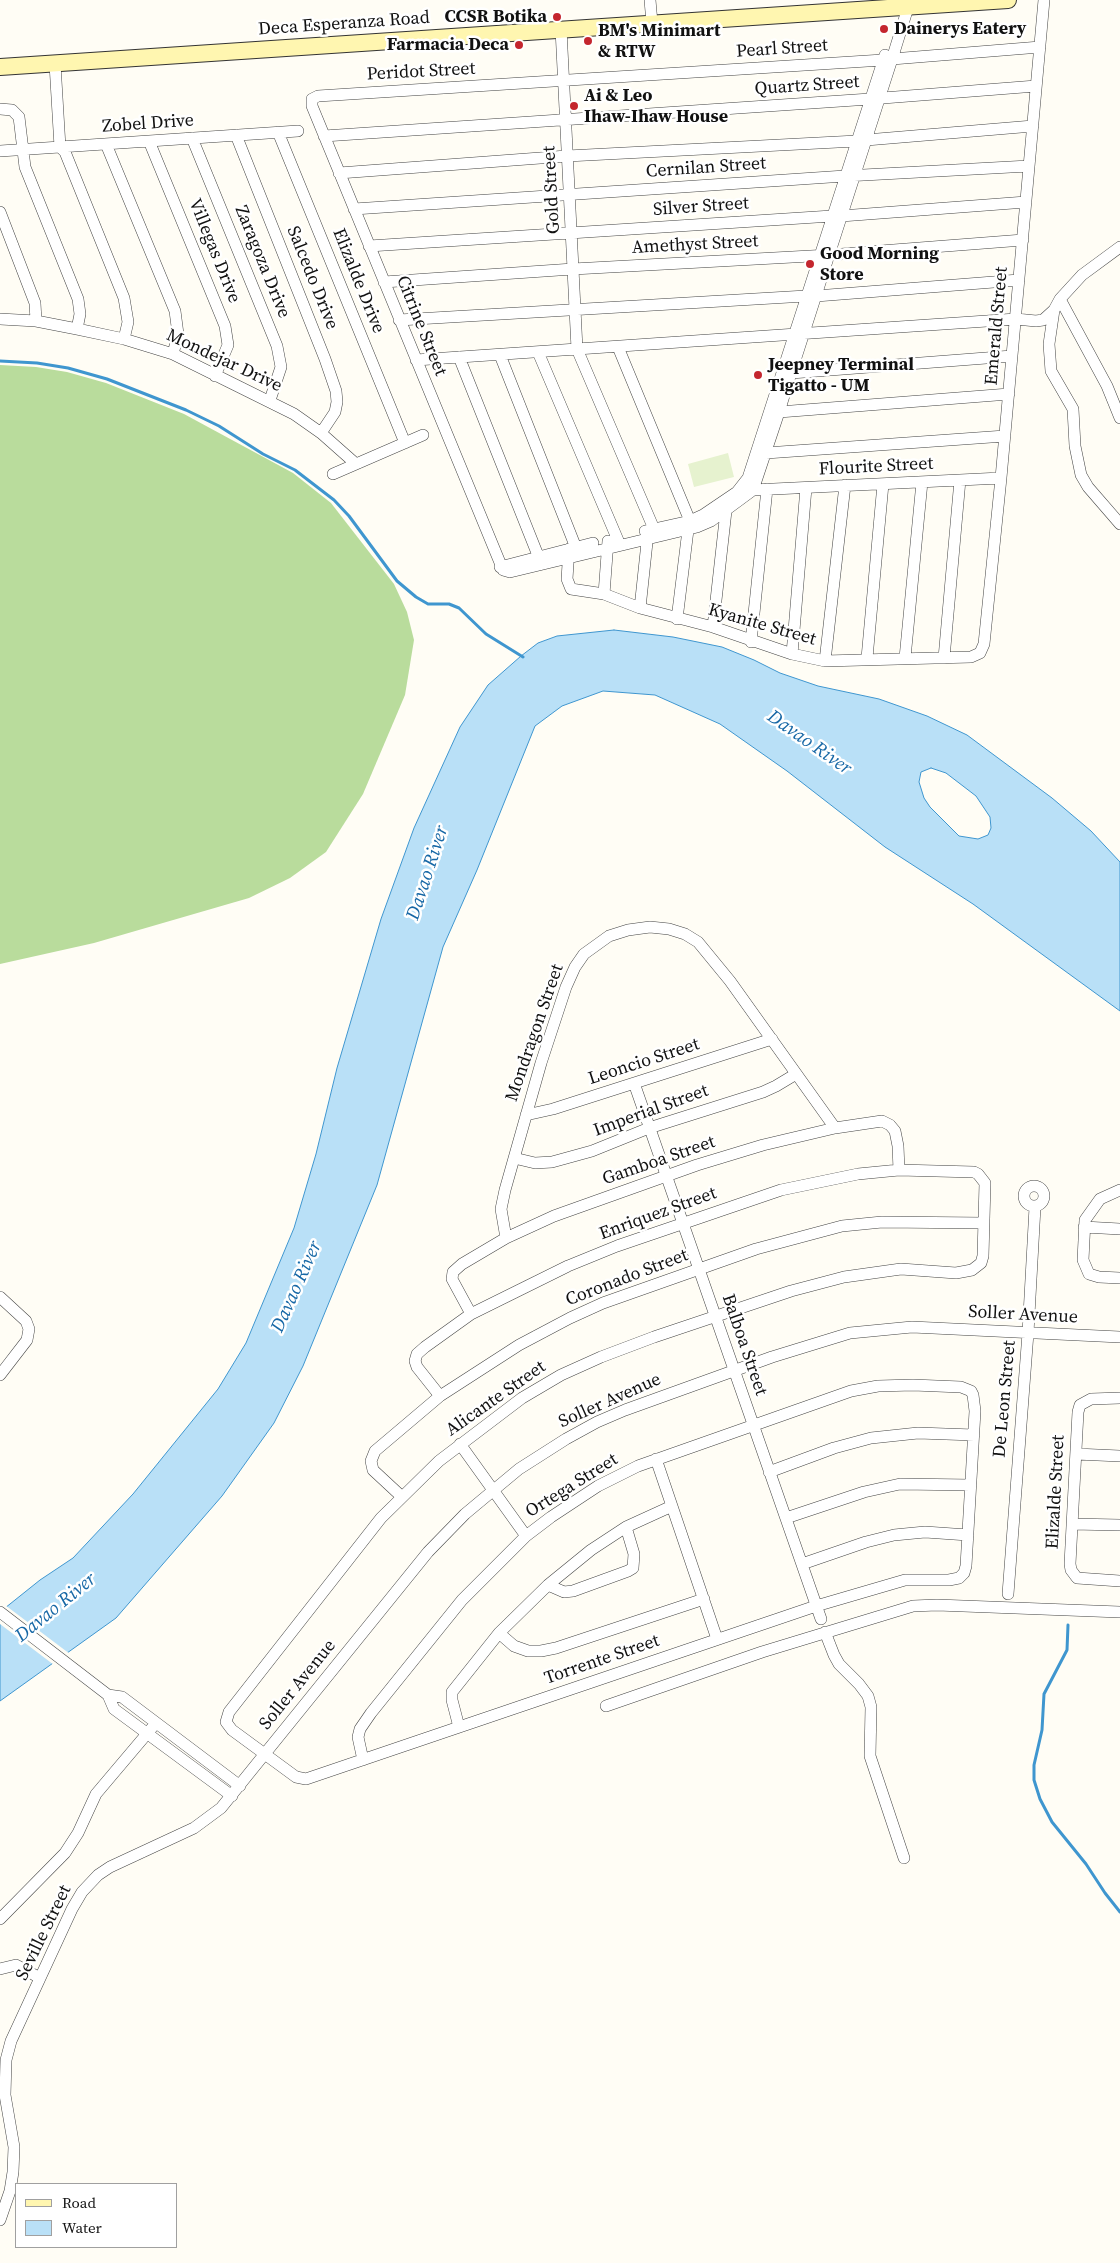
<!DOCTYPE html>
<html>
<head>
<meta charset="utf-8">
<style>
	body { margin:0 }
	#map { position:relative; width:1120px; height:2263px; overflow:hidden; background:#fffdf5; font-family:"Source Serif 4",serif }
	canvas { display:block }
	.legend { position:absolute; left:15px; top:2183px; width:162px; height:65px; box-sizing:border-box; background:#fff; border:1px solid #a0a0a0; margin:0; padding:6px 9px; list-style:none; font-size:15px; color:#111 }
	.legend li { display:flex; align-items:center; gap:10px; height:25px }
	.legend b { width:25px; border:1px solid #a0a0a0 }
</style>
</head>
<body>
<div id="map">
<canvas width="1120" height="2263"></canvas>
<ul class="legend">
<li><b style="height:6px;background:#fff6b0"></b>Road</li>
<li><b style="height:14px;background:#b9e0f7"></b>Water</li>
</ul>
</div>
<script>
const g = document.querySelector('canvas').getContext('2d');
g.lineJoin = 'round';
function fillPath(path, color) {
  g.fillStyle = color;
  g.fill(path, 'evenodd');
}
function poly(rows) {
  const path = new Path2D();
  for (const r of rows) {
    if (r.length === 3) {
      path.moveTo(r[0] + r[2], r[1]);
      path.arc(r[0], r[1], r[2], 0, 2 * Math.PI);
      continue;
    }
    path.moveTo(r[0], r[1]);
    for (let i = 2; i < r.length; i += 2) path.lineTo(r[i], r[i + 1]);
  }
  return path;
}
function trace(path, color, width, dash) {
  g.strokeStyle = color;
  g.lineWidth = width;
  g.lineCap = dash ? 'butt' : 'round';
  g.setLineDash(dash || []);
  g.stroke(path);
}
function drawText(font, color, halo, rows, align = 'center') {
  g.font = font + ' "Source Serif 4",serif';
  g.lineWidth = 5;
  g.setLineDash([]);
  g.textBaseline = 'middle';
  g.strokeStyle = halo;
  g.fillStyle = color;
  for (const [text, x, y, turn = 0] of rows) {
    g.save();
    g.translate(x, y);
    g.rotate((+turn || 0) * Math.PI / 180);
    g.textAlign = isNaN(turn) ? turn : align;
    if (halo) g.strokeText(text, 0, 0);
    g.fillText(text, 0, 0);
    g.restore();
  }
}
fillPath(poly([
	[0,365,36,367,67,372,106,383,184,414,293,473,331,503,394,584,407,612,414,640,405,695,363,794,326,852,290,878,249,898,94,943,0,964]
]), '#b9dc9c');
fillPath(poly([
	[728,453,734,477,694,487,688,464]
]), '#e6f2cf');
const water = poly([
	[614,630,673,637,722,647,754,660,780,673,818,686,879,699,927,716,967,735,1052,798,1091,831,1120,862,1120,1011,973,904,885,847,787,771,720,724,655,695,603,691,562,706,535,726,477,870,443,947,377,1185,303,1366,274,1423,222,1496,116,1618,0,1701,0,1612,40,1580,73,1558,133,1494,218,1389,246,1343,294,1228,316,1154,337,1068,381,919,414,828,460,727,488,685,521,656,538,643,557,636,614,630],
	[931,768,946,773,976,796,990,817,991,828,988,835,978,839,959,836,930,807,924,798,919,782,921,772,931,768]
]);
fillPath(water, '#b9e0f7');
trace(water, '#3f96cf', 1);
fillPath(poly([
	[5,1605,70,1654,54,1665,0,1624,0,1609]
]), '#fffdf5');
trace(poly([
	[0,361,37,363,68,368,107,379,186,410,219,426,263,454,295,470,334,500,349,516,397,581,416,597,428,604,449,604,459,608,486,634,523,657],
	[1068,1625,1067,1650,1044,1694,1042,1730,1034,1765,1034,1780,1040,1799,1052,1822,1086,1864,1105,1893,1120,1912]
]), '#3f96cf', 3);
const street = poly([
	[650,0,652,23],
	[910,1,892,59,791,373,779,412,753,490,711,521,697,527,510,572,503,570,312,106,312,99,318,96,883,60,892,59,1040,47],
	[561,29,577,349,657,536],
	[55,64,60,147,65,152,124,298,128,322,124,339],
	[0,109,12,110,19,117,25,167,78,299,80,314,77,329],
	[278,132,405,443],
	[236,135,325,359,336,391,337,402,335,412,321,433],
	[324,136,870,99,1036,86],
	[192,138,277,346,281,367,270,400],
	[866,140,1033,126],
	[149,141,225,326,228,345,215,376],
	[106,144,175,311,178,334,173,354],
	[0,151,298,131],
	[339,173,567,156,857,141],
	[354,209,845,176,1029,166],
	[0,212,35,303,36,321],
	[841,216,1026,202],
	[369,246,832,216],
	[1120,247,1082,275,1060,299,1054,310,1049,344,1051,371,1073,409,1075,446,1081,475,1088,487,1120,524],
	[384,282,573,269,829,255,1023,240],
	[816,296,1019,280],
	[1060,299,1107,386,1120,418],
	[0,319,36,321,77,329,124,339,173,354,294,414,321,433,356,464],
	[399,320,806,296],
	[618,347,690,521],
	[538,352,620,545],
	[500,355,578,553],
	[459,357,541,563],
	[416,360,1016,319,1036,321,1043,320,1054,310],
	[791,373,1012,356],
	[779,412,1009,394],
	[766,453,1005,436],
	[333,474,423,435],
	[753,490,1001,478],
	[645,531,690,521,703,515,737,492,748,478,885,55],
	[569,549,567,579,571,589,604,594,640,608,713,627,792,654,825,661,971,657,980,653,984,644,1001,478,1044,0],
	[500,567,593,543],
	[604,594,608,541],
	[640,608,648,533],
	[677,619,688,530],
	[713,627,726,511],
	[751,642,767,489],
	[792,654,806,488],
	[867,658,883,484],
	[905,658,922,482],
	[944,658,960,480],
	[825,661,845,485],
	[634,1083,821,1619],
	[526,1115,553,1109,772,1039],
	[514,1158,535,1163,552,1162,592,1151,649,1128,763,1092,776,1086,796,1074],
	[1034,1196,10],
	[1120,1190,1100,1199,1085,1220,1083,1260,1089,1274,1099,1277,1120,1278],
	[1084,1227,1120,1229],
	[506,1238,501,1209,505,1190,541,1063,566,987,575,967,584,954,609,936,628,930,650,927,669,929,685,934,698,942,730,981,835,1128],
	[0,1297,26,1321,29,1329,27,1340,0,1375],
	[471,1314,452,1279,453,1272,462,1264,506,1238,554,1216,697,1165,763,1145,835,1128,882,1121,890,1125,895,1131,898,1146,899,1170],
	[1120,1398,1091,1399,1080,1405,1078,1412,1070,1564,1071,1570,1077,1578,1120,1581],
	[460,1444,526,1536],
	[1076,1454,1120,1456],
	[656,1459,717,1639],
	[769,1472,834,1448,871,1438,918,1433,974,1435],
	[401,1496,373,1470,371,1461,375,1451,440,1396,519,1345,570,1318,603,1303,756,1249,842,1226,882,1222,984,1223],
	[786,1518,864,1492,900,1484,971,1485],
	[1072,1524,1120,1525],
	[802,1564,866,1542,894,1535,925,1532,968,1535],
	[548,1585,564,1592,573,1591,628,1571,633,1568,634,1554,626,1527],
	[1008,1594,1028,1333,1035,1207],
	[0,1612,108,1695,114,1709,232,1796],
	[825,1632,834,1655,839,1664,859,1684,868,1696,871,1707,870,1756,904,1858],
	[499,1633,514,1646,528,1651,541,1651,556,1648,704,1599],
	[108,1695,122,1697,240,1786],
	[606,1706,762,1652,913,1606,937,1605,1120,1612],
	[459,1727,452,1700,452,1692,499,1633,548,1585,591,1550,626,1527,672,1506],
	[363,1760,358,1737,360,1729,371,1713,462,1600,526,1536,551,1517,598,1486,638,1466,851,1391,878,1386,913,1385,961,1387,971,1391,973,1395,975,1411,966,1566,964,1573,959,1578,949,1580,905,1580,816,1606,306,1779,296,1777,232,1730,226,1722,229,1712,381,1518,439,1461,522,1398,561,1375,601,1357,654,1337,791,1291,844,1277,901,1269,956,1273,972,1270,981,1263,983,1256,985,1183,978,1174,974,1172,899,1170,858,1174,781,1190,617,1246,568,1266,471,1314,425,1347,417,1354,415,1361,417,1367,440,1396],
	[0,1919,65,1853,78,1833,96,1794,156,1723],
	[0,1969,16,1965,40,1978],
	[0,2220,10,2191,13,2172,14,2147,5,2095,6,2060,11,2041,72,1909,82,1892,98,1875,110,1867,194,1828,221,1808,428,1552,465,1514,519,1469,566,1439,597,1422,625,1410,772,1357,850,1333,912,1327,1120,1337]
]);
const secondary = poly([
	[0,67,1008,0]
]);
trace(street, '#444', 12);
trace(secondary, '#333', 18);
trace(street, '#fff', 11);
trace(secondary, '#fff6b0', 16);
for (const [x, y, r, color] of [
	[557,17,5,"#c4262e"],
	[884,29,5,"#c4262e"],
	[588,41,5,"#c4262e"],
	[519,45,5,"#c4262e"],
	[574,106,5,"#c4262e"],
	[810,264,5,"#c4262e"],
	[758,375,5,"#c4262e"]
]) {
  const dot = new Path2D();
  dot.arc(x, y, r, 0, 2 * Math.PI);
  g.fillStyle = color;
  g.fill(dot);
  trace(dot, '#fff', 2);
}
drawText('bold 18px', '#111', '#fff', [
	["CCSR Botika",547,17,"right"],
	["Dainerys Eatery",894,29],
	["BM's Minimart",598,31],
	["& RTW",598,52],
	["Farmacia Deca",509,45,"right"],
	["Ai & Leo",584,96],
	["Ihaw-Ihaw House",584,117],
	["Good Morning",820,254],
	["Store",820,275],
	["Jeepney Terminal",768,365],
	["Tigatto - UM",768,386]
], 'left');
drawText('18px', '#111', '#fff', [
	["Deca Esperanza Road",344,24,-4],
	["Pearl Street",782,49,-4],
	["Peridot Street",421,72,-3],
	["Quartz Street",807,86,-4],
	["Zobel Drive",148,124,-4],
	["Cernilan Street",706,168,-4],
	["Gold Street",552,190,-93],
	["Silver Street",701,207,-4],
	["Amethyst Street",695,245,-3],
	["Villegas Drive",214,251,68],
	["Zaragoza Drive",262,262,68],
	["Salcedo Drive",312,278,68],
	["Elizalde Drive",358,281,68],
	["Citrine Street",421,326,68],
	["Emerald Street",997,326,-85],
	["Mondejar Drive",224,361,25],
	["Flourite Street",876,467,-3],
	["Kyanite Street",762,625,16],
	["Mondragon Street",535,1033,-71],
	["Leoncio Street",644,1062,-18],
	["Imperial Street",651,1111,-20],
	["Gamboa Street",659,1161,-19],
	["Enriquez Street",658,1214,-20],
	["Coronado Street",627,1278,-21],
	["Soller Avenue",1023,1315,3],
	["Balboa Street",744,1345,71],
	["Alicante Street",496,1399,-35],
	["De Leon Street",1005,1399,-85],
	["Soller Avenue",610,1401,-24],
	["Ortega Street",572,1486,-32],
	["Elizalde Street",1056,1492,-87],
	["Torrente Street",602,1660,-19],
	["Soller Avenue",298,1685,-51],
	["Seville Street",44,1933,-64]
]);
drawText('italic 19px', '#1768a6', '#fff', [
	["Davao River",809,743,35],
	["Davao River",428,873,-72],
	["Davao River",297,1287,-66],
	["Davao River",56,1608,-39]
]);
</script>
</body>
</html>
